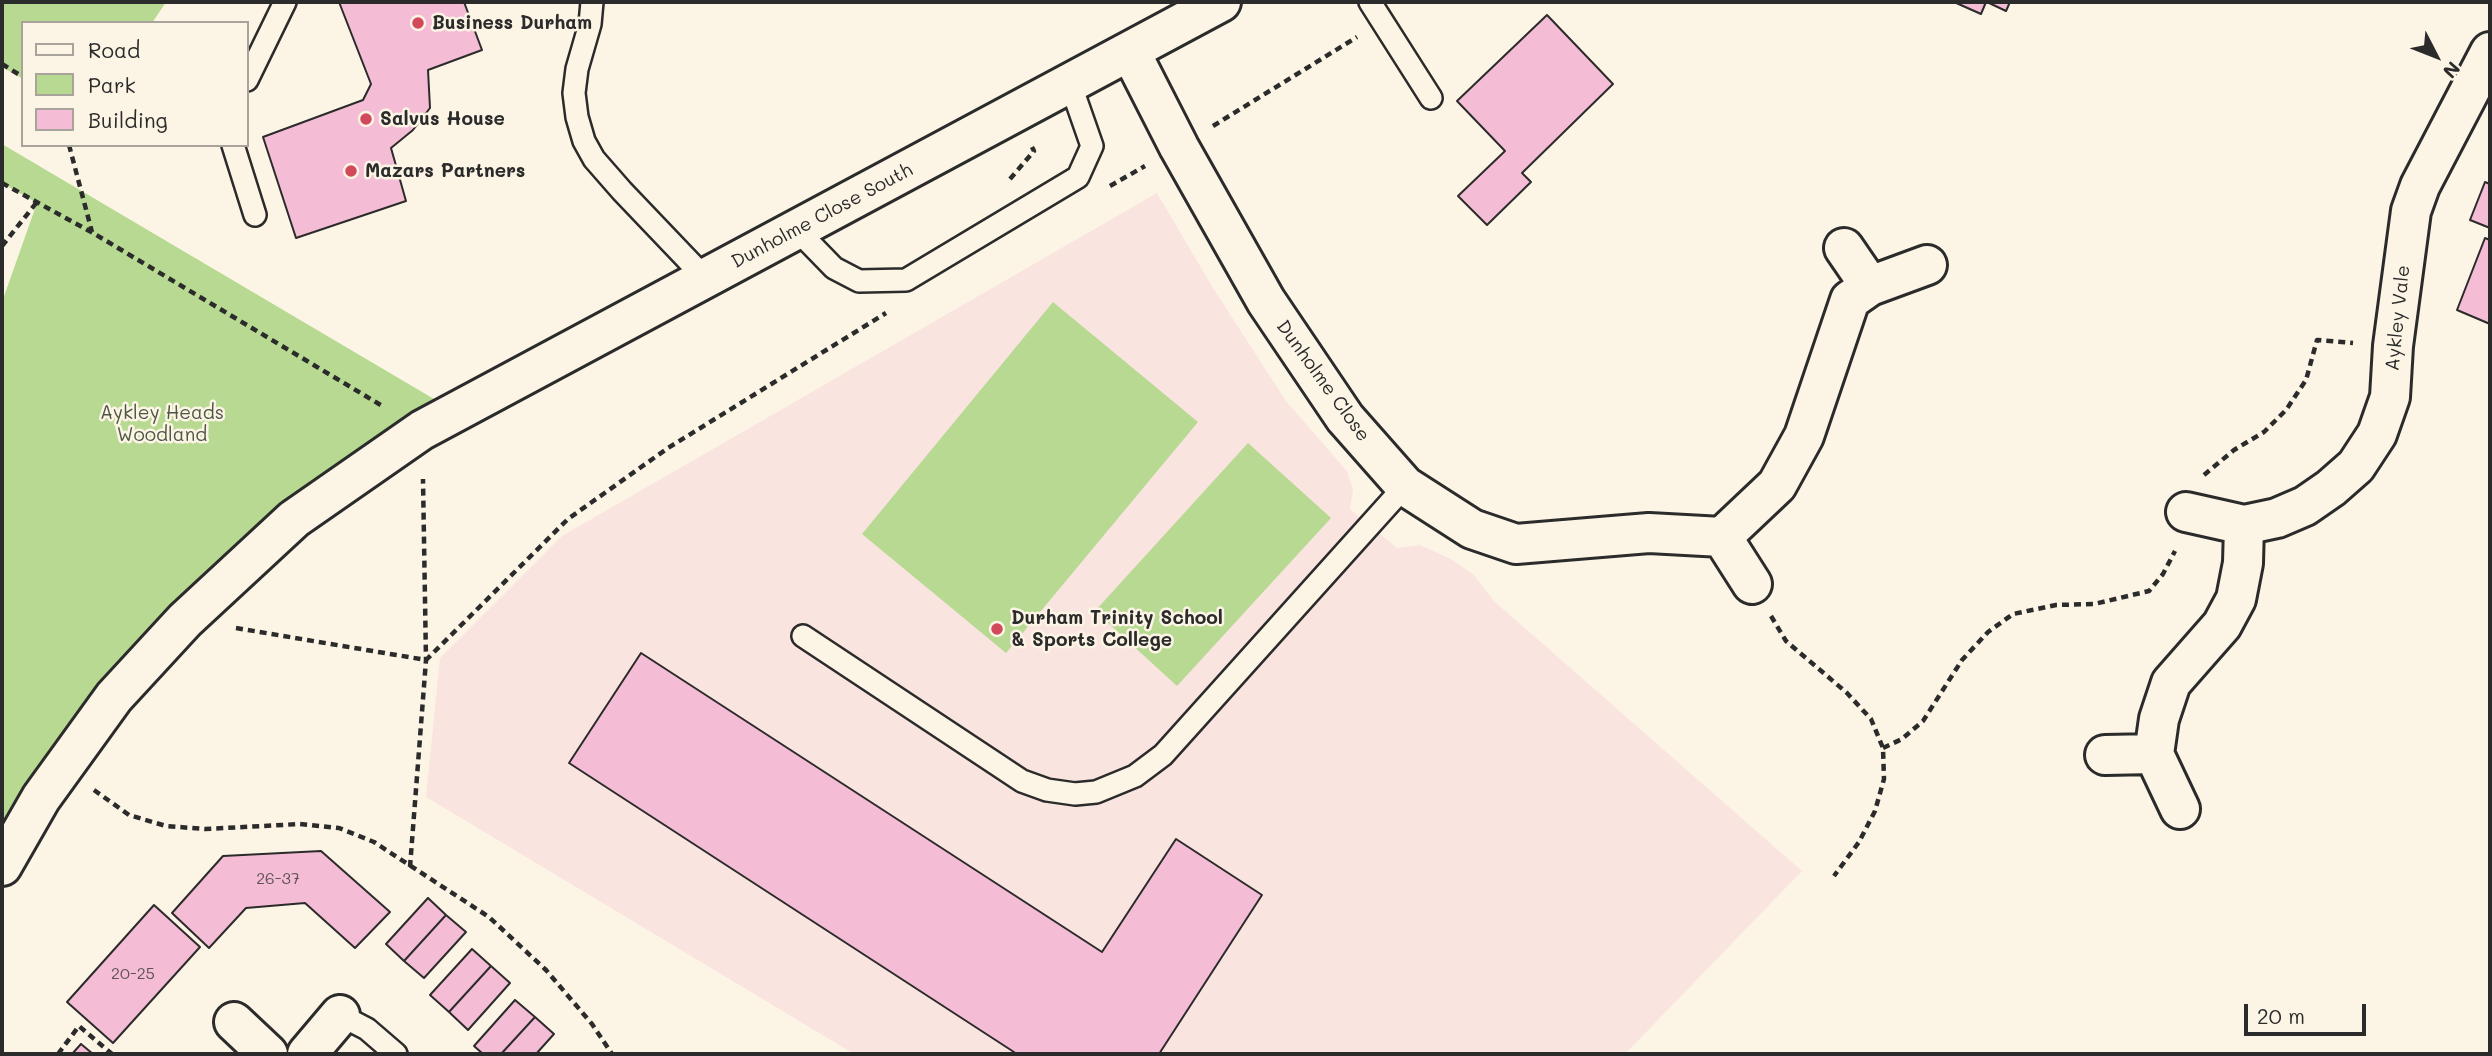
<!DOCTYPE html>
<html>
<head>
<meta charset="utf-8">
<style>
	body { margin:0 }
	#map { position:relative; width:2492px; height:1056px; overflow:hidden; background:#fcf5e5; font-family:Mali,sans-serif }
	canvas { display:block }
	.frame { position:absolute; inset:0; border:4px solid #2b2b2b; pointer-events:none }
	.legend { position:absolute; left:21px; top:21px; width:228px; height:126px; box-sizing:border-box; background:#fcf5e5; border:2px solid #a8a49b; margin:0; padding:9px 12px; list-style:none; font-size:21px; color:#2b2b2b }
	.legend li { display:flex; align-items:center; gap:14px; height:35px }
	.legend b { width:35px; border:2px solid #a8a49b }
	.north { position:absolute; left:2401px; top:21px; width:70px; height:70px; -webkit-text-stroke:5px #fcf5e5; paint-order:stroke; rotate:132deg; font-size:19px; font-weight:700; line-height:28px; text-align:center; color:#2b2b2b }
	.north::after { content:''; display:block; margin:auto; width:24px; height:32px; background:#2b2b2b; clip-path:polygon(50% 0,100% 100%,50% 72%,0 100%) }
	.scale { position:absolute; left:2244px; top:1004px; width:122px; height:32px; box-sizing:border-box; border:4px solid #2b2b2b; border-top:0; padding-left:9px; font-size:21px; line-height:24px; white-space:nowrap; color:#2b2b2b; -webkit-text-stroke:5px #fcf5e5; paint-order:stroke }
</style>
</head>
<body>
<div id="map">
<canvas width="2492" height="1056"></canvas>
<div class="frame"></div>
<ul class="legend">
<li><b style="height:9px;background:#fcf5e5"></b>Road</li>
<li><b style="height:19px;background:#b7d992"></b>Park</li>
<li><b style="height:19px;background:#f4bdd5"></b>Building</li>
</ul>
<div class="north">N</div>
<div class="scale">20 m</div>
</div>
<script>
const g = document.querySelector('canvas').getContext('2d');
g.lineJoin = 'round';
function fillPath(path, color) {
  g.fillStyle = color;
  g.fill(path, 'evenodd');
}
function poly(rows) {
  const path = new Path2D();
  for (const r of rows) {
    path.moveTo(r[0], r[1]);
    for (let i = 2; i < r.length; i += 2) path.lineTo(r[i], r[i + 1]);
  }
  return path;
}
function trace(path, color, width, dash) {
  g.strokeStyle = color;
  g.lineWidth = width;
  g.lineCap = dash ? 'butt' : 'round';
  g.setLineDash(dash || []);
  g.stroke(path);
}
function drawText(font, color, halo, rows, align = 'center') {
  g.font = font + ' Mali,sans-serif';
  g.lineWidth = 5;
  g.setLineDash([]);
  g.textBaseline = 'middle';
  g.strokeStyle = halo;
  g.fillStyle = color;
  for (const [text, x, y, turn = 0] of rows) {
    g.save();
    g.translate(x, y);
    g.rotate((+turn || 0) * Math.PI / 180);
    g.textAlign = isNaN(turn) ? turn : align;
    if (halo) g.strokeText(text, 0, 0);
    g.fillText(text, 0, 0);
    g.restore();
  }
}
fillPath(poly([
	[1157,193,1213,288,1286,401,1347,471,1353,490,1350,509,1397,548,1420,545,1451,559,1474,575,1494,601,1802,871,1625,1054,854,1054,426,797,440,658,562,536]
]), '#fae4e0');
fillPath(poly([
	[2,2,166,2,152,23,23,23,23,79,2,67],
	[2,144,456,412,185,620,2,866,2,302,37,203,2,183],
	[1053,302,1198,422,1006,653,862,534],
	[1248,443,1331,518,1177,686,1095,611]
]), '#b7d992');
const building = poly([
	[339,2,464,2,482,50,428,70,430,108,413,130,391,148,406,201,296,238,263,137,363,100,371,84,339,2],
	[1954,2,1986,2,1981,14,1954,2],
	[1987,2,2010,2,2006,11,1987,2],
	[1547,15,1613,84,1522,173,1531,182,1487,225,1458,196,1505,151,1457,101,1547,15],
	[2485,182,2490,184,2490,228,2470,220,2485,182],
	[2485,238,2490,240,2490,324,2457,310,2485,238],
	[641,653,1102,952,1176,839,1262,895,1159,1054,1017,1054,569,763,641,653],
	[321,851,390,912,355,948,305,903,246,908,209,948,172,913,223,856,321,851],
	[428,898,446,915,404,961,386,944,428,898],
	[154,905,200,947,113,1043,67,1002,154,905],
	[446,915,466,932,424,978,404,961,446,915],
	[472,949,491,966,449,1012,430,995,472,949],
	[491,966,510,983,468,1030,449,1012,491,966],
	[515,1000,535,1017,501,1054,483,1054,474,1046,515,1000],
	[535,1017,554,1034,536,1054,501,1054,535,1017],
	[81,1044,93,1054,72,1054,81,1044]
]);
fillPath(building, '#f4bdd5');
trace(building, '#2b2b2b', 2);
const service = poly([
	[592,2,590,24,577,69,574,93,577,117,584,141,594,159,622,191,705,278],
	[1370,2,1431,98],
	[247,80,285,2],
	[233,145,255,215],
	[797,230,834,268,859,281,906,280,1078,177,1092,146,1070,83],
	[803,636,1022,781,1047,790,1075,794,1096,792,1135,776,1163,755,1405,486],
	[340,1015,367,1029,396,1054]
]);
const minor = poly([
	[1130,51,1179,147,1266,301,1345,418,1405,486,1472,529,1516,544,1649,533,1722,537,1777,485,1804,436,1850,300,1870,286,1927,265],
	[1844,248,1870,286],
	[2186,512,2244,525,2277,518,2305,506,2331,488,2356,466,2377,434,2390,397,2393,346,2411,211,2420,186,2490,52],
	[1722,537,1752,584],
	[2105,755,2154,754],
	[2180,809,2154,754,2159,719,2171,683,2222,625,2236,599,2243,563,2244,525],
	[2,866,41,798,114,697,185,620,294,519,422,430,1221,2],
	[234,1022,268,1054],
	[307,1054,340,1015]
]);
trace(service, '#2b2b2b', 26);
trace(minor, '#2b2b2b', 44);
trace(poly([
	[2,64,23,77],
	[1213,126,1357,37],
	[69,145,92,232],
	[1010,179,1034,151,1032,147],
	[2,183,93,233,384,407],
	[1110,186,1145,166],
	[2,246,37,202],
	[2204,475,2234,450,2264,432,2286,410,2306,380,2317,340,2353,343],
	[1771,616,1786,641,1847,693,1871,719,1883,748,1884,779,1875,811,1859,842,1834,876],
	[236,628,426,660,568,519,668,448,886,313],
	[1883,748,1902,739,1923,721,1962,660,1988,632,2013,614,2056,605,2094,604,2149,591,2163,574,2175,551],
	[94,790,129,815,166,826,205,829,300,824,339,828,374,842,489,917,546,970,592,1024,612,1054],
	[410,867,426,660,423,479],
	[58,1054,79,1026,112,1054]
]), '#2b2b2b', 4.5, [7, 5]);
trace(service, '#fcf5e5', 21);
trace(minor, '#fcf5e5', 38);
for (const [x, y, r, color] of [
	[418,23,7,"#d1495b"],
	[366,119,7,"#d1495b"],
	[351,171,7,"#d1495b"],
	[997,629,7,"#d1495b"]
]) {
  const dot = new Path2D();
  dot.arc(x, y, r, 0, 2 * Math.PI);
  g.fillStyle = color;
  g.fill(dot);
  trace(dot, '#fcf5e5', 2.5);
}
drawText('16px', '#5d5056', null, [
	["26-37",278,879],
	["20-25",133,974]
]);
drawText('bold 19px', '#2b2b2b', '#fcf5e5', [
	["Business Durham",432,23],
	["Salvus House",380,119],
	["Mazars Partners",365,171],
	["Durham Trinity School",1011,618],
	["& Sports College",1011,640]
], 'left');
drawText('19px', '#2b2b2b', '#fcf5e5', [
	["Dunholme Close South",822,216,-28],
	["Aykley Vale",2398,318,-84],
	["Dunholme Close",1323,381,54]
]);
drawText('19px', '#4e5645', '#fcf5e5', [
	["Aykley Heads",162,413],
	["Woodland",162,435]
]);
</script>
</body>
</html>
